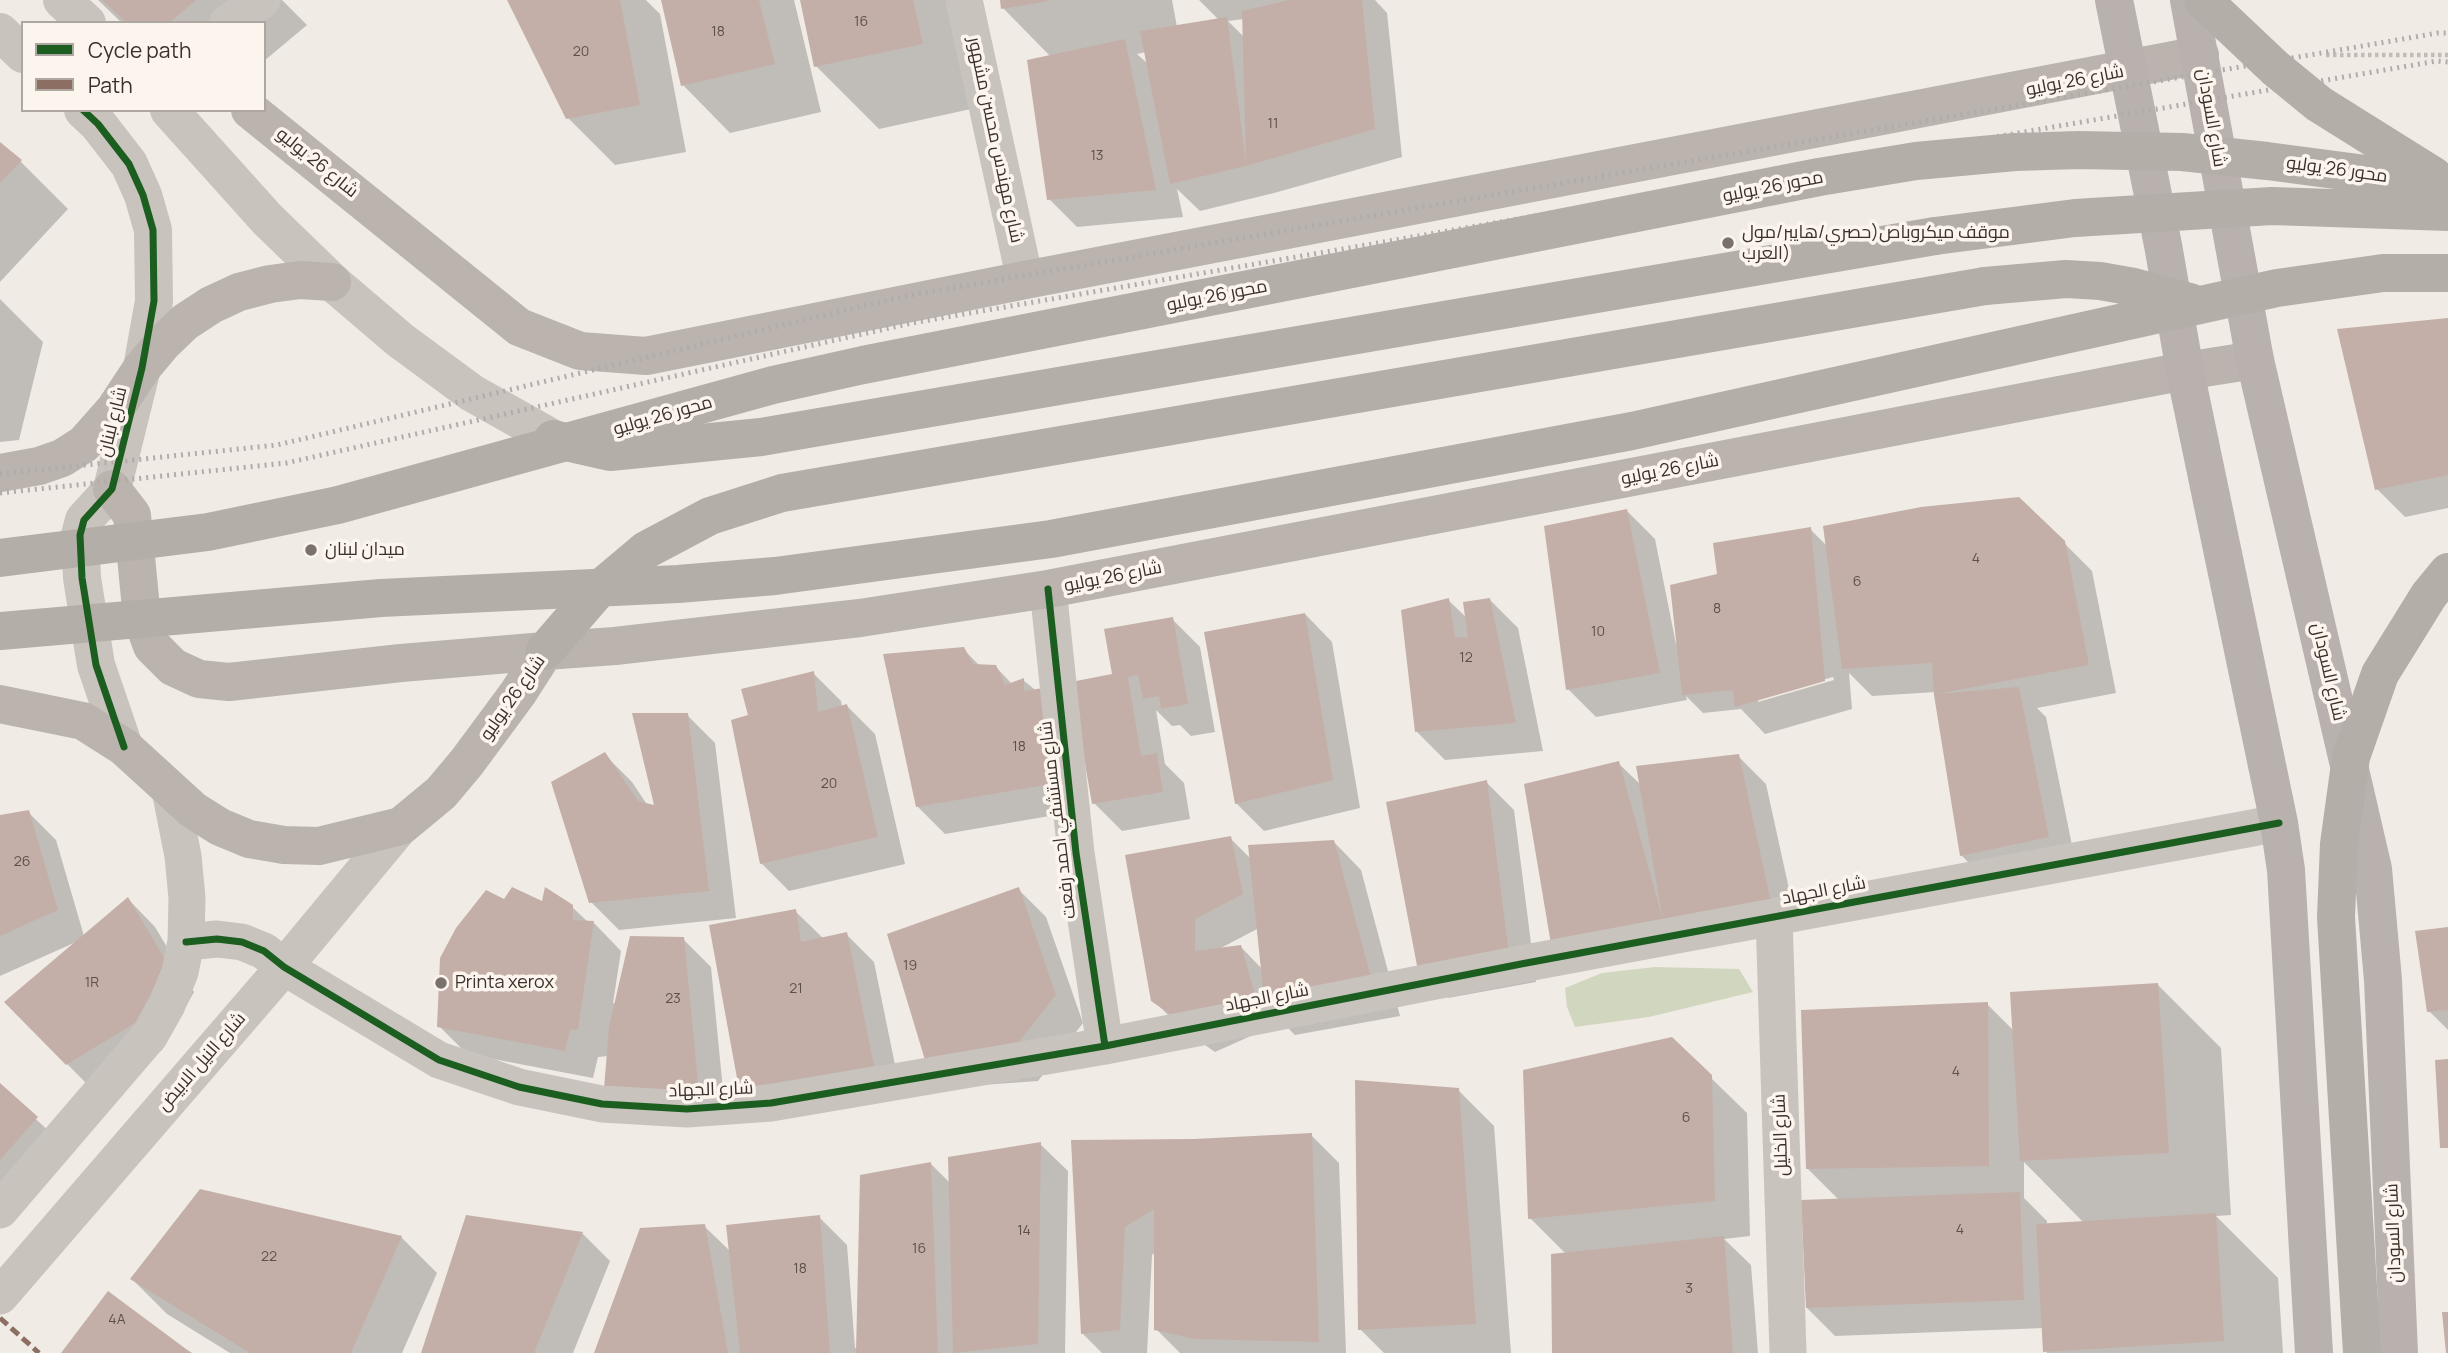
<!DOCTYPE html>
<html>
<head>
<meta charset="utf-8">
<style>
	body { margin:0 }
	#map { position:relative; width:2448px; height:1353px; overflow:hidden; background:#f0ebe5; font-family:Manrope,sans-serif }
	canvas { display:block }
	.legend { position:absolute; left:21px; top:21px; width:245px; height:91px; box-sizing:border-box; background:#fbf5ee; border:2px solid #aea6a0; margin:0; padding:9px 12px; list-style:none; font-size:21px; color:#3b302b }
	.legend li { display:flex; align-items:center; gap:14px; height:35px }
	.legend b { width:35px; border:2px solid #aea6a0 }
</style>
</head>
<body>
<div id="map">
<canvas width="2448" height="1353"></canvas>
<ul class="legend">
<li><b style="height:9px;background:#1b5e20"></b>Cycle path</li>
<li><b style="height:9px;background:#8d6e63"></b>Path</li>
</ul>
</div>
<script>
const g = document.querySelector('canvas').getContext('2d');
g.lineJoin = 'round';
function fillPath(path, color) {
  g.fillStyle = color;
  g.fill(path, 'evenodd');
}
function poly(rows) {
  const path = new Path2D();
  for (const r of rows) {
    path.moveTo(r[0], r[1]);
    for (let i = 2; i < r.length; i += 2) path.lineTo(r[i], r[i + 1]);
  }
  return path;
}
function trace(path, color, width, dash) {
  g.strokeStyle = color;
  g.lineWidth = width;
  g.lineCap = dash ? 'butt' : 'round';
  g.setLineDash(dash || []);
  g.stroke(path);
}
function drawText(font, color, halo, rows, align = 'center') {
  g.font = font + ' Manrope,Cairo,sans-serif';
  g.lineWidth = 7;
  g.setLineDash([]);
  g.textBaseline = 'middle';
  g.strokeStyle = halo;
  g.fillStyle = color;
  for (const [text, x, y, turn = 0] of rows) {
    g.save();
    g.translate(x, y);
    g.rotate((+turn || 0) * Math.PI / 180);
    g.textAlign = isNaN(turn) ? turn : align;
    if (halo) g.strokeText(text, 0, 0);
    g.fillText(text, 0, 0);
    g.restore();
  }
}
fillPath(poly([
	[1655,967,1739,969,1753,992,1649,1017,1575,1027,1567,1007,1565,988,1602,973]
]), '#d1d6bf');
fillPath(poly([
	[98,0,282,0,307,25,264,61,264,23,122,23],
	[509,0,646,0,660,14,686,152,615,165,568,118],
	[662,0,794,0,821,112,730,133,683,85],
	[802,0,957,0,985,106,879,129,816,66],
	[1002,0,1172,0,1177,27,1219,20,1199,0,1375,0,1387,13,1402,157,1274,193,1200,211,1177,189,1183,217,1077,227,1049,199,1051,57,1003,8],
	[1244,19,1244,37,1228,21],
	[1146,52,1148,64,1137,54],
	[0,144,20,161,68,209,0,282],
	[0,299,43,342,19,440,0,442],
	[2448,320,2448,508,2405,517,2377,489],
	[1627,511,1655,539,1676,644,1678,643,1719,575,1810,529,1827,546,2063,542,2092,571,2116,693,2037,708,2046,717,2076,865,1989,883,1961,855,1936,692,1872,696,1849,673,1852,709,1765,734,1741,709,1703,713,1686,696,1687,700,1596,717,1568,689],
	[1833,677,1834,680,1758,702,1758,698],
	[1448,600,1467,618,1490,600,1518,628,1543,751,1445,760,1417,732],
	[1305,614,1332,642,1360,808,1264,831,1236,803],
	[1172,619,1200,647,1215,732,1191,736,1180,725,1172,726,1156,710,1165,764,1184,783,1190,819,1122,831,1094,803,1114,676],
	[963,649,980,666,996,667,1012,684,1023,680,1070,718,1090,809,945,834,917,806],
	[813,673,841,701,842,707,847,706,875,734,905,864,789,891,761,863,750,716],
	[687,715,715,743,736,918,619,930,591,902,604,754,632,782,648,806,656,807],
	[1738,756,1766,784,1798,930,1580,971,1618,763,1641,785],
	[1486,782,1514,810,1536,982,1448,998,1420,970],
	[28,812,56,840,84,936,128,899,155,927,194,992,162,1050,95,1092,67,1064,76,942,0,976,0,816],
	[1230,838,1251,859,1333,841,1361,870,1400,1016,1295,1035,1282,1022,1215,1052,1181,1028,1153,1000],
	[1259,928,1263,970,1241,947,1217,950],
	[1018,889,1046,917,1083,1023,1038,1081,954,1087],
	[504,901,571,906,588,922,594,923,621,951,613,1003,616,1004,683,939,711,967,726,1121,608,1056,598,1057,593,1078,467,1054,439,1026],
	[795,911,824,939,846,934,874,962,901,1094,740,1089],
	[2448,929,2448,1030,2429,1011],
	[2158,985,2221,1048,2231,1215,2216,1216,2278,1278,2283,1353,2047,1353,2044,1328,1835,1336,1807,1308,1840,1201,1807,1168,1987,1004,2014,1031],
	[2024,1162,2084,1223,2047,1225,2047,1221,2024,1198],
	[1710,1077,1747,1113,1750,1236,1724,1239,1751,1265,1758,1353,1553,1353,1566,1254,1530,1218],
	[0,1086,65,1146,0,1219],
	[1458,1090,1494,1126,1511,1353,1384,1353,1360,1329],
	[1311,1135,1339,1163,1346,1353,1180,1353,1156,1329,1156,1252,1152,1255,1147,1353,1102,1353,1082,1333,1072,1142,1194,1140],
	[1040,1144,1068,1171,1065,1353,595,1353,704,1226,731,1252,819,1217,847,1245,855,1348,858,1348,931,1164,951,1184],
	[468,1217,583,1234,610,1261,573,1353,422,1353],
	[401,1237,437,1273,402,1353,230,1353,167,1314,132,1279]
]), '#0003');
fillPath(poly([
	[102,0,196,0,169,23,127,23],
	[507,0,620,0,640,105,566,119],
	[661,0,759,0,775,64,681,86],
	[800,0,913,0,923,44,814,67],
	[1000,0,1049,0,1049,1,1001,9],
	[1289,0,1362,0,1375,129,1246,166,1170,184,1140,31,1227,17,1246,163,1242,11],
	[1125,39,1156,190,1047,200,1027,60],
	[0,142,22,160,0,183],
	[2448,318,2448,475,2375,490,2337,329],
	[2019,497,2065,541,2089,665,1937,694,2019,687,2049,837,1960,856,1934,695,1932,663,1842,669,1823,526,1921,507],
	[1627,509,1660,673,1566,690,1544,526],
	[1811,527,1825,681,1735,707,1733,690,1682,695,1670,585,1717,574,1713,543],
	[1449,598,1455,637,1468,638,1463,602,1490,598,1516,723,1415,732,1401,610],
	[1305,613,1333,780,1235,804,1204,632],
	[1173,617,1188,704,1161,709,1159,696,1143,699,1138,675,1128,677,1141,756,1157,753,1163,792,1092,804,1071,682,1112,674,1104,629],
	[964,647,973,664,996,665,1005,685,1024,678,1024,691,1043,688,1063,782,916,807,883,654],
	[814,671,818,712,847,704,878,837,760,864,731,720,748,715,741,689],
	[632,713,688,713,709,891,589,903,551,782,605,752,638,801,654,805],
	[1739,754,1771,903,1551,944,1524,784,1619,761,1663,920,1636,766],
	[1487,780,1509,954,1418,971,1386,802],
	[29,810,58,910,0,936,0,815],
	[1231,836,1243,894,1195,919,1195,951,1241,945,1255,995,1186,1025,1151,1001,1125,855],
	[1334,840,1374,988,1265,1008,1248,845],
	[512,887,542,901,545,887,573,905,573,920,594,921,578,1029,570,1030,565,1051,437,1027,440,958,456,928,486,890,504,899],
	[1019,887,1056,995,1010,1053,925,1060,887,934],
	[128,897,167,963,135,1023,66,1065,4,1002],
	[796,909,801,942,847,932,874,1066,739,1089,709,925],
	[2448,927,2448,1010,2427,1012,2415,931],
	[630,936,684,937,699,1094,604,1089,609,1027],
	[2158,983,2169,1153,2020,1161,2010,992],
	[1988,1002,1989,1166,1806,1169,1801,1010],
	[1672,1037,1712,1075,1715,1201,1528,1219,1523,1070],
	[2448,1059,2448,1148,2440,1148,2435,1060],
	[1355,1080,1459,1088,1476,1324,1358,1330],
	[0,1083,38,1117,0,1160],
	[1312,1133,1319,1342,1195,1339,1154,1330,1154,1209,1125,1227,1120,1330,1081,1334,1071,1140,1194,1139],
	[1041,1142,1038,1344,953,1353,948,1157],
	[931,1162,938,1353,856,1353,860,1175],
	[200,1189,402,1236,351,1353,250,1353,130,1279],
	[2020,1192,2024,1300,1806,1308,1801,1200],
	[2216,1213,2224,1341,2043,1352,2036,1224],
	[466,1215,583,1232,534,1353,421,1353],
	[820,1215,830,1353,740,1353,726,1225],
	[705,1224,728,1353,594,1353,640,1228],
	[1724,1236,1733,1353,1552,1353,1551,1254],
	[108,1291,186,1349,192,1353,61,1353],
	[2442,1312,2448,1312,2448,1353,2446,1353]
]), '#c3afa7');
trace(poly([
	[2326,55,2448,55]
]), '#c2bbb6', 4.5, [3.5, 3.5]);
trace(poly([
	[964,0,1025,280],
	[228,23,262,0],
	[1048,589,1076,853,1105,1046],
	[1774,917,1788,1353],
	[186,942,217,939,242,942,264,951,284,967,439,1060,519,1087,602,1104,687,1109,771,1103,1105,1046,1521,964,2279,823],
	[0,1210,150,1035,167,1005,180,972,186,942,187,898,183,856,170,790],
	[0,1296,284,967,401,826]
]), '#c9c3be', 37);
trace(poly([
	[62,0,87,23],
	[0,32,23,54],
	[83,110,98,124,129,164,143,195,153,230,154,301,142,368,112,489,84,520,80,535,82,578,96,665,124,747],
	[169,110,267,219,332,282,400,340,472,393,552,438]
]), '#c9c3be', 38);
trace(poly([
	[250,110,519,327,580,351,646,356,1025,280,2200,55],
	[0,473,39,466,62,458,84,444,115,409,142,368,163,343,185,322,211,305,239,292,270,284,300,280,332,282],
	[112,489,132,515,142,619,152,646,173,667,199,679,229,682,401,663,545,651],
	[0,704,83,721,124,747,193,810,220,827,249,839,284,845,319,846,401,826,441,793,467,762,518,693,545,651,615,646,860,618,1048,589,2185,371,2255,360]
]), '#bab3ae', 38);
trace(poly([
	[2114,0,2163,245,2185,371,2279,823,2286,870,2314,1353],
	[2189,0,2255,360,2373,869,2383,980,2399,1353]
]), '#b8b1ad', 38);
trace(poly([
	[553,439,610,452,761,437,1935,236],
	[545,651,596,592,646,550,710,516,782,493,1985,286]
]), '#b4aea8', 38);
trace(poly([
	[0,474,277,445,905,296,2438,33,2448,33],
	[0,493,286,463,912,323,2437,61,2448,62]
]), '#b1aca8', 5, [2, 5]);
trace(poly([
	[2203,0,2275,68,2319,104,2434,176],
	[1935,236,2075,218,2272,206,2448,212],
	[1985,286,2066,279,2100,281,2134,287,2190,302],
	[0,558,208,532,338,505,773,385,863,365,1819,177,1916,161,2015,152,2079,150,2182,152,2267,161,2448,185],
	[0,631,381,598,678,584,775,576,1051,539,1632,431,2277,288,2383,273,2448,273],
	[2362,1353,2336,917,2339,844,2351,757,2380,674,2429,595,2448,572]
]), '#b4aea8', 38);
trace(poly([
	[0,1318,39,1353]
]), '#8d6e63', 5, [10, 5]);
trace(poly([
	[83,110,98,124,129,164,143,195,153,230,154,301,142,368,112,489,84,520,80,535,82,578,96,665,124,747],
	[1048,589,1076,853,1105,1046],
	[186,942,217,939,242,942,264,951,284,967,439,1060,519,1087,602,1104,687,1109,771,1103,1105,1046,1521,964,2279,823]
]), '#1b5e20', 7);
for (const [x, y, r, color] of [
	[1728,243,7,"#7a716c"],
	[311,550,7,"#7a716c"],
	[441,983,7,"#7a716c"]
]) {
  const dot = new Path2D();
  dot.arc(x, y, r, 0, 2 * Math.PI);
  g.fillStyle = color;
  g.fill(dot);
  trace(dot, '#fbf5ee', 2.5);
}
drawText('14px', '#5d504a', null, [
	["16",861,22],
	["18",718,32],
	["20",581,52],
	["11",1273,124],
	["13",1097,156],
	["4",1976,559],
	["6",1857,582],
	["8",1717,609],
	["10",1598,632],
	["12",1466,658],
	["18",1019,747],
	["20",829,784],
	["26",22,862],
	["19",910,966],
	["1R",92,983],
	["21",796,989],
	["23",673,999],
	["4",1956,1072],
	["6",1686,1118],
	["4",1960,1230],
	["14",1024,1231],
	["16",919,1249],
	["22",269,1257],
	["18",800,1269],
	["3",1689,1289],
	["4A",117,1320]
]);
drawText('18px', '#3b302b', '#fbf5ee', [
	["شارع 26 يوليو",2075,81,-11],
	["شارع السودان",2211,118,80],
	["شارع مهندس محسن مشهور",995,140,78],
	["شارع 26 يوليو",317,163,39],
	["محور 26 يوليو",2337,170,8],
	["محور 26 يوليو",1773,187,-11],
	["محور 26 يوليو",1217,296,-11],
	["محور 26 يوليو",663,416,-16],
	["شارع لبنان",113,422,-76],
	["شارع 26 يوليو",1670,470,-11],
	["شارع 26 يوليو",1113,577,-11],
	["شارع السودان",2328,672,77],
	["شارع 26 يوليو",513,698,-55],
	["شارع مستشفي احمد رفعت",1058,820,-97],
	["شارع الجهاد",1824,891,-11],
	["شارع الجهاد",1267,998,-11],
	["شارع النيل الابيض",202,1062,-49],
	["شارع الجهاد",711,1090,-2],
	["شارع الخليل",1781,1135,-92],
	["شارع السودان",2394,1233,-92]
]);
drawText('18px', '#3b302b', '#fbf5ee', [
	["موقف ميكروباص(حصري/هايبر/مول",1742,233],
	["العرب)",1742,254],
	["ميدان لبنان",325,550],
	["Printa xerox",455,983]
], 'left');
</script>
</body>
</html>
